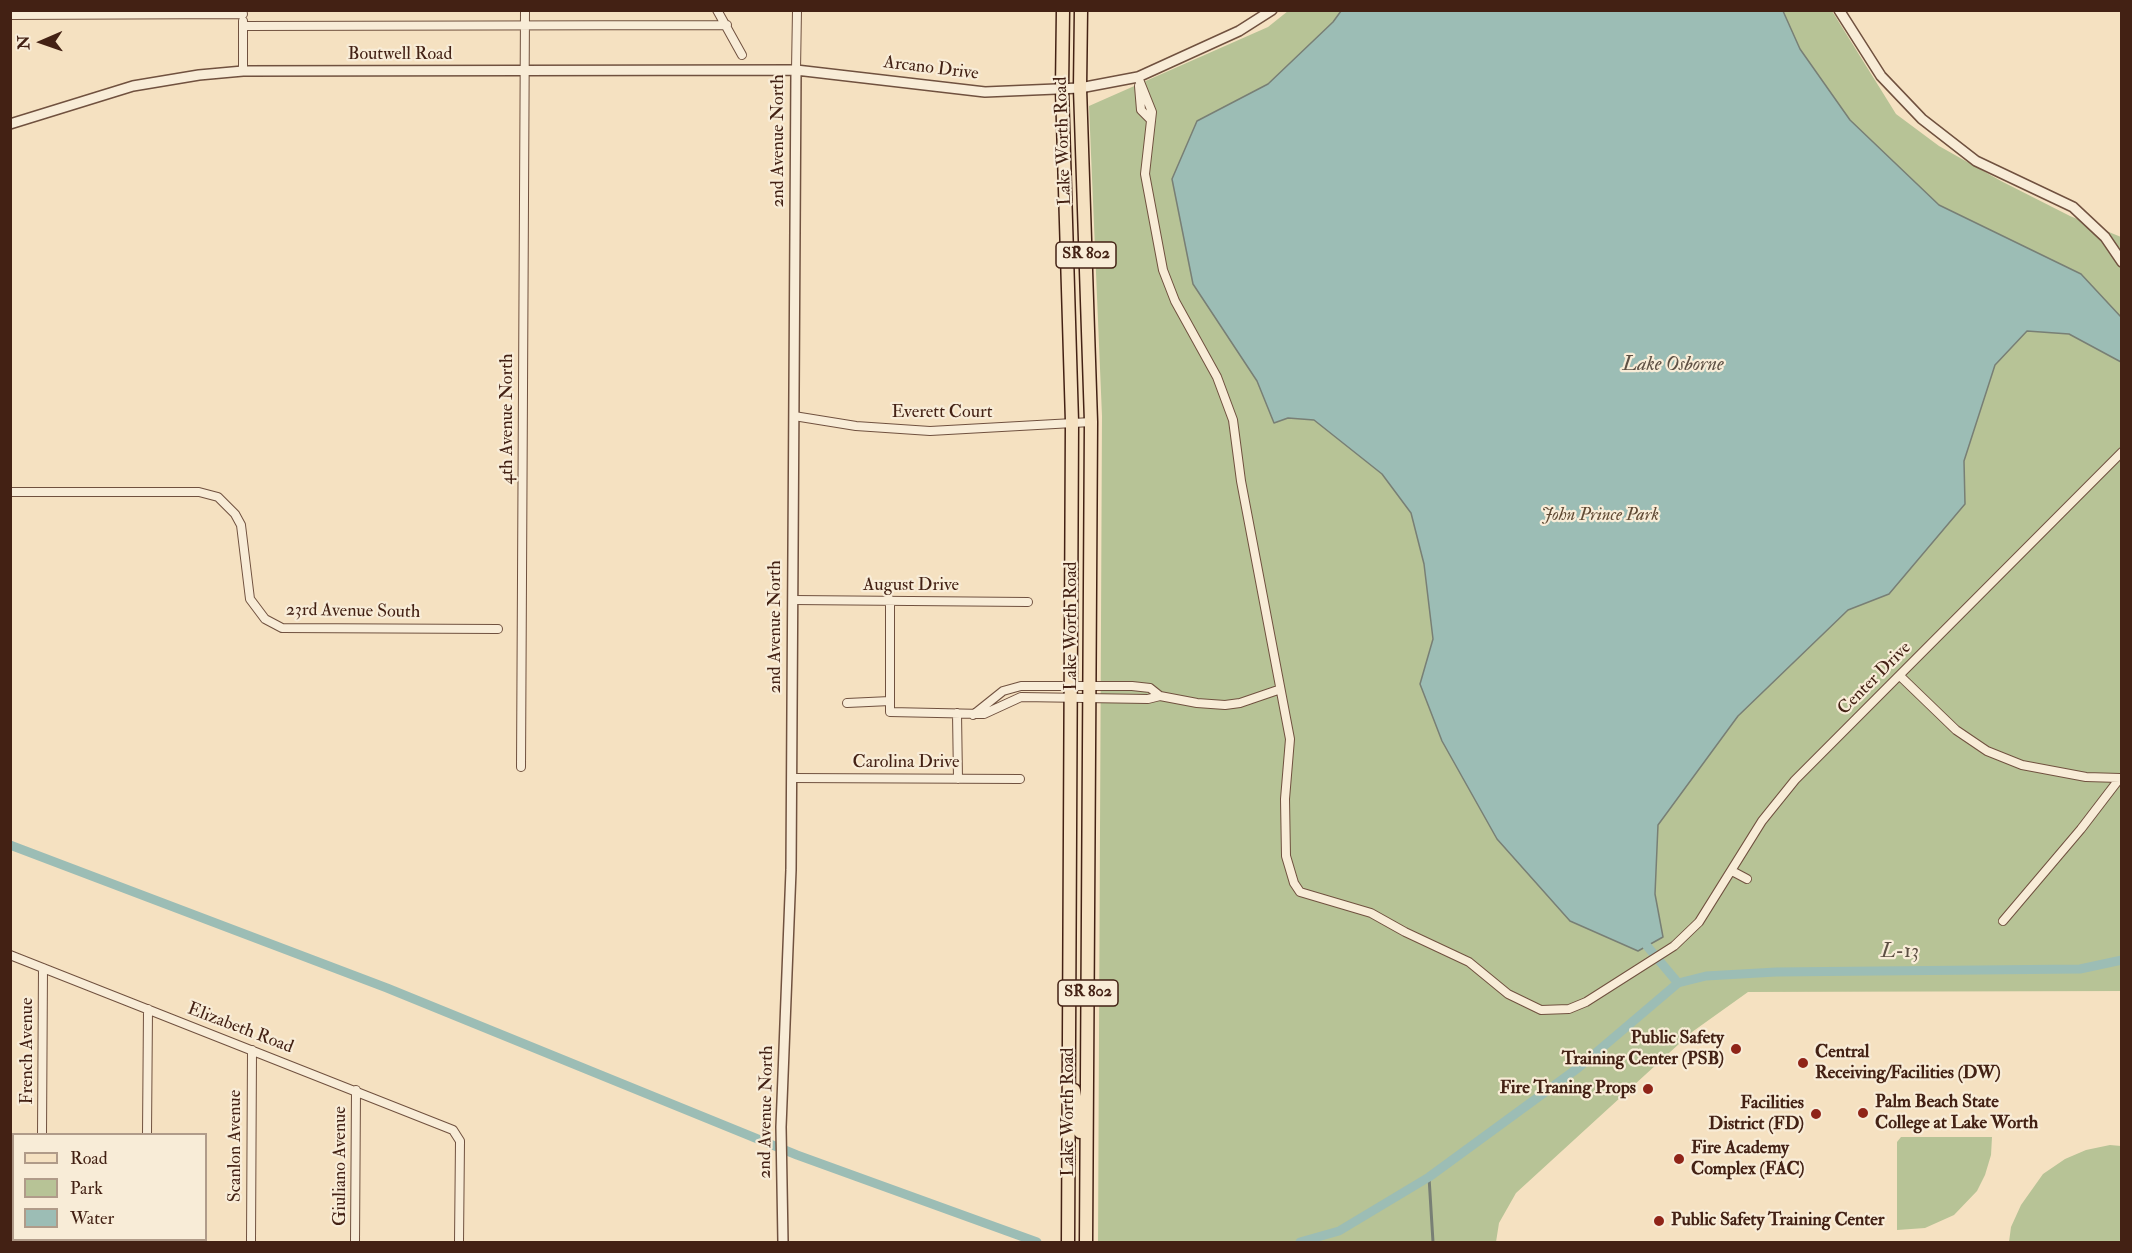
<!DOCTYPE html>
<html>
<head>
<meta charset="utf-8">
<style>
	body { margin:0 }
	#map { position:relative; width:2132px; height:1253px; overflow:hidden; background:#f5e1c1; font-family:"IM FELL Double Pica",serif }
	canvas { display:block }
	.frame { position:absolute; inset:0; border:12px solid #432114; pointer-events:none }
	.legend { position:absolute; left:12px; top:1133px; width:195px; height:108px; box-sizing:border-box; background:#f8ecd7; border:2px solid #b09b89; margin:0; padding:8px 10px; list-style:none; font-size:18px; color:#432114 }
	.legend li { display:flex; align-items:center; gap:12px; height:30px }
	.legend b { width:30px; border:2px solid #b09b89 }
	.north { position:absolute; left:12px; top:12px; width:60px; height:60px; -webkit-text-stroke:4px #f8ecd7; paint-order:stroke; rotate:268deg; font-size:16px; font-weight:700; line-height:24px; text-align:center; color:#432114 }
	.north::after { content:''; display:block; margin:auto; width:21px; height:27px; background:#432114; clip-path:polygon(50% 0,100% 100%,50% 72%,0 100%) }
</style>
</head>
<body>
<div id="map">
<canvas width="2132" height="1253"></canvas>
<div class="frame"></div>
<ul class="legend">
<li><b style="height:8px;background:#f5e1c1"></b>Road</li>
<li><b style="height:16px;background:#b7c396"></b>Park</li>
<li><b style="height:16px;background:#9cbdb5"></b>Water</li>
</ul>
<div class="north">N</div>
</div>
<script>
const g = document.querySelector('canvas').getContext('2d');
g.lineJoin = 'round';
function fillPath(path, color) {
  g.fillStyle = color;
  g.fill(path, 'evenodd');
}
function poly(rows) {
  const path = new Path2D();
  for (const r of rows) {
    path.moveTo(r[0], r[1]);
    for (let i = 2; i < r.length; i += 2) path.lineTo(r[i], r[i + 1]);
  }
  return path;
}
function trace(path, color, width, dash) {
  g.strokeStyle = color;
  g.lineWidth = width;
  g.lineCap = dash ? 'butt' : 'round';
  g.setLineDash(dash || []);
  g.stroke(path);
}
function drawText(font, color, halo, rows, align = 'center') {
  g.font = font + ' "IM FELL Double Pica",serif';
  g.lineWidth = 4.5;
  g.setLineDash([]);
  g.textBaseline = 'middle';
  g.strokeStyle = halo;
  g.fillStyle = color;
  for (const [text, x, y, turn = 0] of rows) {
    g.save();
    g.translate(x, y);
    g.rotate((+turn || 0) * Math.PI / 180);
    g.textAlign = isNaN(turn) ? turn : align;
    if (halo) g.strokeText(text, 0, 0);
    g.fillText(text, 0, 0);
    g.restore();
  }
}
fillPath(poly([
	[1288,11,1832,11,1896,114,1939,146,2001,181,2070,216,2121,237,2121,991,1748,992,1692,1032,1516,1193,1499,1223,1496,1242,1098,1242,1102,416,1089,106,1268,27],
	[1901,1137,1992,1137,1991,1155,1985,1175,1977,1191,1954,1215,1925,1228,1897,1230,1897,1142],
	[2110,1145,2121,1146,2121,1242,2009,1242,2011,1227,2021,1205,2043,1174,2065,1159,2086,1150]
]), '#b7c396');
const water = poly([
	[1341,11,1783,11,1800,49,1850,120,1939,205,2081,274,2121,317,2121,362,2069,334,2027,331,1995,365,1964,461,1965,504,1889,594,1848,610,1738,716,1658,825,1655,894,1663,937,1638,951,1570,921,1497,839,1442,741,1420,684,1433,639,1424,564,1411,513,1382,474,1314,420,1288,418,1274,423,1257,381,1193,284,1172,179,1197,121,1268,84,1333,22,1341,11]
]);
fillPath(water, '#9cbdb5');
trace(water, '#787f75', 1.5);
trace(poly([
	[1429,1177,1433,1242]
]), '#787f75', 3);
trace(poly([
	[10,845,387,988,797,1155,1037,1242],
	[1647,946,1678,983],
	[1300,1242,1339,1231,1429,1177,1578,1068,1678,983,1706,976,1776,972,2080,969,2122,960]
]), '#9cbdb5', 9);
const minor = poly([
	[717,10,742,55],
	[10,15,243,14],
	[243,21,243,71],
	[243,26,727,25],
	[796,70,797,10],
	[1138,77,1152,112,1145,174,1163,270,1175,301,1217,377,1233,420,1241,481,1290,739,1285,799,1286,856,1294,883,1300,892,1371,913,1405,932,1469,962,1508,994,1541,1010,1569,1009,1586,1002,1674,946,1699,922,1762,821,1795,780,2122,452],
	[1139,86,1141,110,1151,120],
	[794,416,856,426,930,431,1091,422],
	[10,492,199,492,218,497,235,514,241,525,250,599,265,619,282,628,498,629],
	[793,600,1028,602],
	[890,600,890,712,984,714,1021,697,1148,699,1160,696,1197,703,1225,705,1240,703,1278,690],
	[1900,676,1956,730,1987,751,2022,765,2086,777,2120,778,2081,829,2003,921],
	[847,703,890,701],
	[957,713,958,779],
	[973,715,1003,691,1021,686,1132,686,1150,688,1160,696],
	[521,767,525,10],
	[792,778,1020,779],
	[1732,871,1747,879],
	[10,955,453,1130,460,1141,459,1242],
	[42,1134,43,968],
	[147,1134,148,1009],
	[42,1242,42,1240],
	[146,1242,146,1240],
	[251,1242,252,1050],
	[355,1242,356,1090]
]);
const tertiary = poly([
	[1839,10,1881,76,1922,119,1976,161,2073,207,2105,237,2122,262],
	[10,124,133,86,199,75,243,71,796,70,985,92,1080,88,1138,77,1239,31,1272,10],
	[783,1242,781,1127,791,870,796,70]
]);
const primary = poly([
	[1063,10,1062,89,1072,422,1068,1242],
	[1081,10,1080,88,1091,422,1086,1242],
	[1074,1090,1080,1132]
]);
trace(minor, '#70513f', 10);
trace(tertiary, '#70513f', 12);
trace(primary, '#432114', 15);
trace(minor, '#f8ecd7', 8);
trace(tertiary, '#f8ecd7', 9);
trace(primary, '#f5e1c1', 12);
for (const [x, y, r, color] of [
	[1736,1049,6,"#8f2418"],
	[1803,1063,6,"#8f2418"],
	[1648,1089,6,"#8f2418"],
	[1863,1113,6,"#8f2418"],
	[1816,1114,6,"#8f2418"],
	[1679,1159,6,"#8f2418"],
	[1659,1221,6,"#8f2418"]
]) {
  const dot = new Path2D();
  dot.arc(x, y, r, 0, 2 * Math.PI);
  g.fillStyle = color;
  g.fill(dot);
  trace(dot, '#f8ecd7', 2);
}
for (const [x, y, w] of [
	[1086,255,60],
	[1088,993,60]
]) {
  const box = new Path2D();
  box.roundRect(x - w / 2, y - 13, w, 26, 4.5);
  g.fillStyle = '#f8ecd7';
  g.fill(box);
  trace(box, '#432114', 1.5);
}
drawText('bold 16px', '#432114', null, [
	["SR 802",1086,255],
	["SR 802",1088,993]
]);
drawText('18px', '#432114', '#f8ecd7', [
	["Boutwell Road",400,55],
	["Arcano Drive",931,69,7],
	["2nd Avenue North",779,141,-90],
	["Lake Worth Road",1064,141,-92],
	["Everett Court",942,413],
	["4th Avenue North",508,419,-90],
	["August Drive",911,586],
	["23rd Avenue South",353,612,1],
	["Lake Worth Road",1072,626,-90],
	["2nd Avenue North",776,627,-90],
	["Center Drive",1875,679,-45],
	["Carolina Drive",906,763],
	["Elizabeth Road",240,1029,21],
	["French Avenue",28,1051,-90],
	["2nd Avenue North",767,1112,-89],
	["Lake Worth Road",1069,1112,-90],
	["Scanlon Avenue",236,1146,-90],
	["Giuliano Avenue",341,1166,-90]
]);
drawText('italic 18px', '#604a34', '#f8ecd7', [
	["John Prince Park",1600,516]
]);
drawText('bold 18px', '#432114', '#f8ecd7', [
	["Public Safety",1724,1039,"right"],
	["Training Center (PSB)",1724,1060,"right"],
	["Central",1815,1053],
	["Receiving/Facilities (DW)",1815,1074],
	["Fire Traning Props",1636,1089,"right"],
	["Palm Beach State",1875,1103],
	["College at Lake Worth",1875,1124],
	["Facilities",1804,1104,"right"],
	["District (FD)",1804,1125,"right"],
	["Fire Academy",1691,1149],
	["Complex (FAC)",1691,1170],
	["Public Safety Training Center",1671,1221]
], 'left');
drawText('italic 20px', '#5e5044', '#f8ecd7', [
	["Lake Osborne",1673,366],
	["L-13",1900,953]
]);
</script>
</body>
</html>
